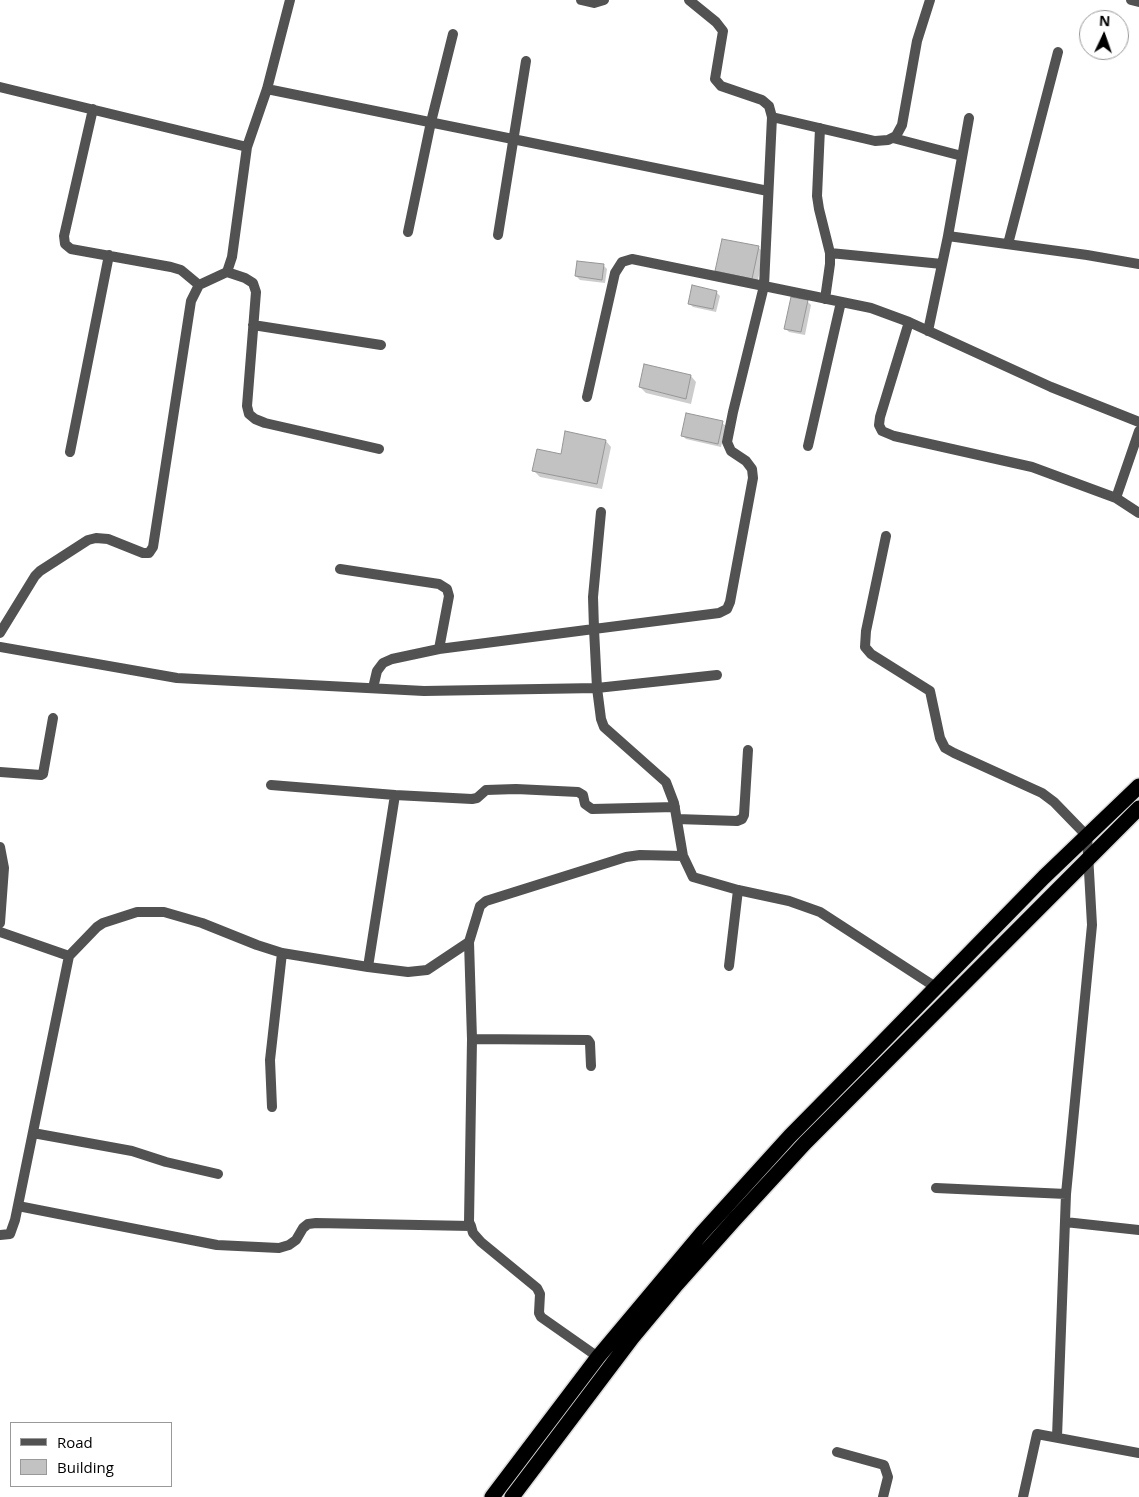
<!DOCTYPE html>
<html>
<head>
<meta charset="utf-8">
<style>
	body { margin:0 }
	#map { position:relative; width:1139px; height:1497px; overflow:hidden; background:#fff; font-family:"Open Sans",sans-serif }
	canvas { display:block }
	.legend { position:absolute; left:10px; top:1422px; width:162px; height:65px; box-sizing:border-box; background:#fff; border:1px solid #999; margin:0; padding:6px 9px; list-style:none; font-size:15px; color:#000 }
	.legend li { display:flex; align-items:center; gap:10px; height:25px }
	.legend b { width:25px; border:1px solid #999 }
	.north { position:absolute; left:1079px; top:10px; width:50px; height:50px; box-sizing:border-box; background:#fff; border:1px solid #999; border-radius:50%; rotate:3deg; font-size:14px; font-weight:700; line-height:20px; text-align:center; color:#000 }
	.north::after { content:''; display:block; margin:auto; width:18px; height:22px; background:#000; clip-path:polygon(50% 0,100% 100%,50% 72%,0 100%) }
</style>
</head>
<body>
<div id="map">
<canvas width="1139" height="1497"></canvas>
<ul class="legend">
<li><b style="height:6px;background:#525252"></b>Road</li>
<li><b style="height:14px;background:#c2c2c2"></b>Building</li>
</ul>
<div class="north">N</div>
</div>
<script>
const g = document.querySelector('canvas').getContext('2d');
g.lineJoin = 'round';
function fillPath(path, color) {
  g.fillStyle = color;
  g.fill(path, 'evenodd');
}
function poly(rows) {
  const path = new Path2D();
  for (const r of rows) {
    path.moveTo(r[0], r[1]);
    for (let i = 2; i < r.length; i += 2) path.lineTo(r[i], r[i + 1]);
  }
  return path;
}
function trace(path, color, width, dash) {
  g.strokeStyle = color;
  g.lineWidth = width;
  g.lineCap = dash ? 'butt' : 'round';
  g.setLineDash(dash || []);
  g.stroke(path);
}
fillPath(poly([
	[758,247,764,253,757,284,722,277],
	[603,265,607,269,605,283,580,280,576,276],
	[716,292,720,296,716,312,693,307,690,304],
	[807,301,811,305,805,335,789,332,786,329],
	[691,376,696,382,691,404,646,393,640,387],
	[722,423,726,426,721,447,686,439,682,435],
	[606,441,611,447,602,489,540,477,534,471,562,455]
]), '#0003');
const building = poly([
	[722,239,759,246,752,279,715,271,722,239],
	[577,261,604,264,602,280,575,276,577,261],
	[692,285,717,291,713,309,688,304,692,285],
	[791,297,808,300,801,332,784,329,791,297],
	[644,364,691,375,686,399,639,387,644,364],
	[686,413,723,421,718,444,681,436,686,413],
	[565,431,606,440,597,484,532,471,537,449,561,454,565,431]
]);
fillPath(building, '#c2c2c2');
trace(building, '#969696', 1);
const highway = poly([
	[492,1497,598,1357,702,1233,790,1136,865,1060,1044,877,1139,786],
	[512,1497,632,1338,677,1284,735,1219,805,1143,1139,808]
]);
trace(highway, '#dbdbdb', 18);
trace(poly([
	[581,0,594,3,604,0],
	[689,0,716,22,723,31,715,79,721,86,762,100,769,106,772,117,764,286,871,308,909,322,1051,387,1139,422],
	[1131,0,1139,2],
	[0,87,247,147],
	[267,89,768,191],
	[93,109,64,236,65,244,71,249,171,267,181,270,199,285],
	[772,117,875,141,888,140,896,136,902,125,917,41,930,0],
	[820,128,817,196,819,209,830,253,830,264,825,299],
	[893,138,962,156],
	[408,232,431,122,453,34],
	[498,235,526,61],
	[948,236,969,118],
	[1008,244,1058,52],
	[830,253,942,264],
	[227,272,245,278,253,283,256,292,247,406,249,414,255,419,265,423,379,449],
	[909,322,880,417,879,425,882,431,894,436,1032,467,1116,498,1139,513],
	[253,325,381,345],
	[928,331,948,236,1087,255,1139,264],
	[587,397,615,273,622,262,632,259,764,286,733,412,727,442,731,451,746,461,752,469,753,478,730,602,727,609,719,613,594,629,597,688,717,675],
	[808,446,841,302],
	[70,452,109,255],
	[1116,498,1139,431],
	[886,536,866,631,865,647,871,654,930,691,940,738,945,748,954,753,1042,793,1054,802,1087,836,1092,925,1066,1194,1057,1437],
	[340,569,439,584,447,589,449,596,439,649],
	[0,633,35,576,40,571,88,540,96,538,108,539,143,553,149,553,153,547,191,301,199,285,227,272,232,257,247,147,267,89,290,0],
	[0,647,177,678,424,691,597,688,601,719,604,727,666,782,674,803,683,856,693,877,738,890,789,901,820,912,937,988],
	[373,688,377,671,383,663,392,659,439,649,594,629,593,597,601,512],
	[0,772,41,775,43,774,53,718],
	[271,785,395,795,368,967],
	[395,795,472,799,477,798,486,790,516,789,578,792,583,795,585,804,592,809,675,807],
	[677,819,737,821,742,819,744,815,748,750],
	[0,847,4,868,0,923],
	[0,932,69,956],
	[729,966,738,890],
	[472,1039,588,1040,590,1043,591,1066],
	[272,1107,270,1060,282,953],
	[33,1133,132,1151,166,1162,218,1174],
	[936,1188,1066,1194],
	[18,1206,217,1245,279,1248,289,1245,296,1240,303,1228,308,1224,316,1223,471,1226],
	[1065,1222,1139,1230],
	[0,1235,10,1234,15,1220,69,956,97,927,103,923,137,912,164,912,202,923,257,945,282,953,368,967,408,972,427,970,469,942],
	[598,1357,541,1317,539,1313,540,1294,537,1288,481,1242,473,1233,471,1226,469,1222,472,1039,469,942,480,906,486,901,626,857,640,855,683,856],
	[837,1452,884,1465,888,1477,883,1497],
	[1023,1497,1037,1434,1139,1453]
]), '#525252', 10);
trace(highway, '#000', 15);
</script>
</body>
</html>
